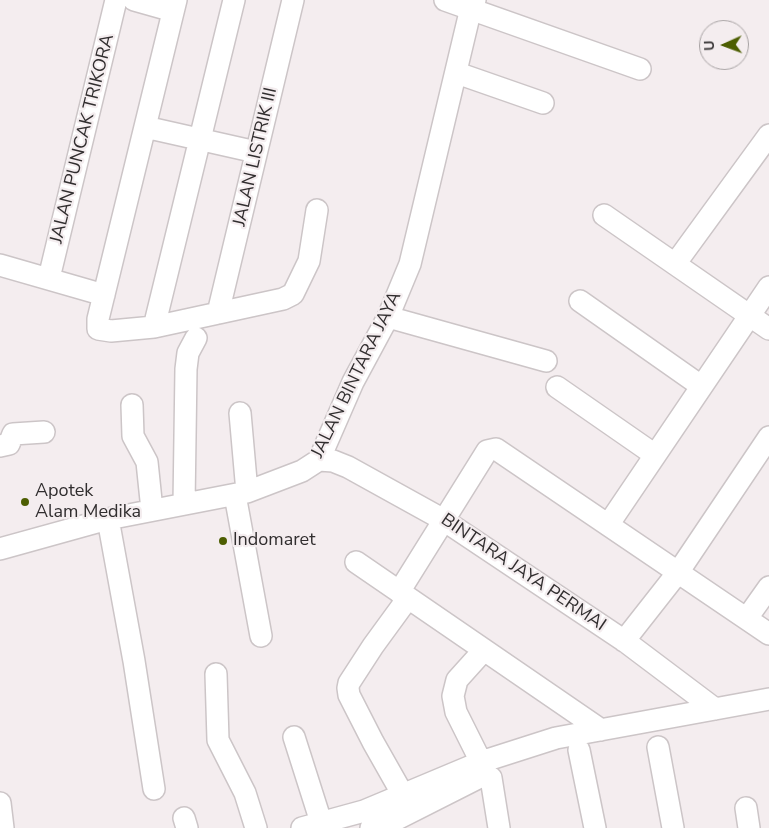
<!DOCTYPE html>
<html>
<head>
<meta charset="utf-8">
<style>
	body { margin:0 }
	#map { position:relative; width:769px; height:828px; overflow:hidden; background:#f4edef; font-family:"Nunito Sans",sans-serif }
	canvas { display:block }
	.north { position:absolute; left:699px; top:20px; width:50px; height:50px; box-sizing:border-box; background:#f4edef; border:1px solid #a6a1a2; border-radius:50%; rotate:268deg; font-size:14px; font-weight:700; line-height:20px; text-align:center; color:#312e2f }
	.north::after { content:''; display:block; margin:auto; width:18px; height:22px; background:#4d5e02; clip-path:polygon(50% 0,100% 100%,50% 72%,0 100%) }
</style>
</head>
<body>
<div id="map">
<canvas width="769" height="828"></canvas>
<div class="north">U</div>
</div>
<script>
const g = document.querySelector('canvas').getContext('2d');
g.lineJoin = 'round';
function poly(rows) {
  const path = new Path2D();
  for (const r of rows) {
    path.moveTo(r[0], r[1]);
    for (let i = 2; i < r.length; i += 2) path.lineTo(r[i], r[i + 1]);
  }
  return path;
}
function trace(path, color, width, dash) {
  g.strokeStyle = color;
  g.lineWidth = width;
  g.lineCap = dash ? 'butt' : 'round';
  g.setLineDash(dash || []);
  g.stroke(path);
}
function drawText(font, color, halo, rows, align = 'center') {
  g.font = font + ' "Nunito Sans",sans-serif';
  g.lineWidth = 4.5;
  g.setLineDash([]);
  g.textBaseline = 'middle';
  g.strokeStyle = halo;
  g.fillStyle = color;
  for (const [text, x, y, turn = 0] of rows) {
    g.save();
    g.translate(x, y);
    g.rotate((+turn || 0) * Math.PI / 180);
    g.textAlign = isNaN(turn) ? turn : align;
    if (halo) g.strokeText(text, 0, 0);
    g.fillText(text, 0, 0);
    g.restore();
  }
}
const minor = poly([
	[134,0,173,11],
	[176,0,98,319,98,329,111,331,154,327,283,299,293,294,309,261,317,210],
	[445,0,640,69],
	[457,73,543,103],
	[145,127,256,152],
	[604,215,769,329],
	[675,264,769,135],
	[0,265,104,295],
	[49,278,116,0],
	[580,301,701,386],
	[218,313,293,0],
	[388,317,546,361],
	[154,327,234,0],
	[557,387,655,455],
	[132,405,133,436,147,462,152,510],
	[240,413,247,492],
	[0,446,9,444,13,434,44,432],
	[319,460,333,461,348,467,442,519,626,642,715,709],
	[235,495,261,636],
	[184,504,186,369,188,353,196,338],
	[108,519,134,661,154,789],
	[608,525,769,287],
	[0,549,108,519,247,492,302,471,319,460,353,382,388,317,410,264,471,8,475,0],
	[356,562,601,730],
	[399,592,487,451,496,449,769,634],
	[747,618,769,587],
	[624,641,679,571,769,437],
	[216,674,218,740,245,793,256,828],
	[294,737,321,822],
	[658,747,673,828],
	[579,750,595,828],
	[481,762,456,712,453,696,457,680,484,650],
	[403,795,373,742,349,695,348,688,349,683,373,646,408,598],
	[0,803,3,828],
	[746,808,749,828],
	[184,818,187,828],
	[302,828,364,811,481,762,556,738,769,699],
	[371,828,391,822,484,775,491,778,499,828]
]);
trace(minor, '#ccc5c7', 24);
trace(minor, '#fff', 21);
for (const [x, y, r, color] of [
	[25,502,5,"#4d5e02"],
	[223,541,5,"#4d5e02"]
]) {
  const dot = new Path2D();
  dot.arc(x, y, r, 0, 2 * Math.PI);
  g.fillStyle = color;
  g.fill(dot);
  trace(dot, '#f4edef', 2);
}
drawText('18px', '#312e2f', '#f4edef', [
	["JALAN PUNCAK TRIKORA",83,139,-76],
	["JALAN LISTRIK III",256,157,-77],
	["JALAN BINTARA JAYA",357,375,-64],
	["BINTARA JAYA PERMAI",523,573,34]
]);
drawText('18px', '#312e2f', '#f4edef', [
	["Apotek",35,492],
	["Alam Medika",35,513],
	["Indomaret",233,541]
], 'left');
</script>
</body>
</html>
